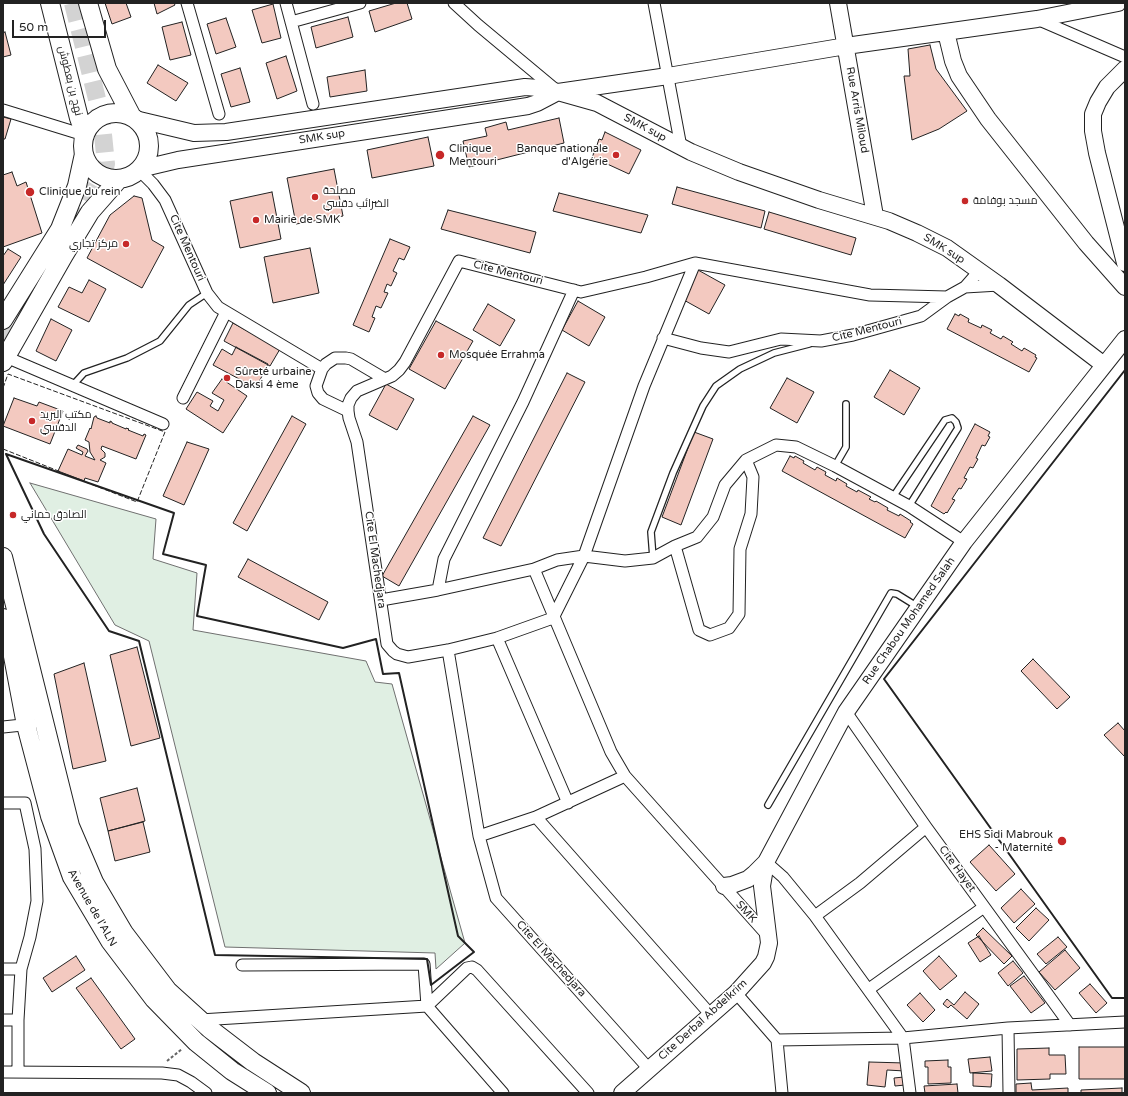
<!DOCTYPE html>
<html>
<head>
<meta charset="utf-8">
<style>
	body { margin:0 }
	#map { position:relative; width:1128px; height:1096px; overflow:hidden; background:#fff; font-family:"Varela Round",sans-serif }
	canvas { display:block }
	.frame { position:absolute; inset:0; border:4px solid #222; pointer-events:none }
	.scale { position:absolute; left:12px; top:20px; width:94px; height:18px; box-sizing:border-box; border:2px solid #222; border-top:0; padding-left:5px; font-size:12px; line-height:14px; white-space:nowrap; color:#222; -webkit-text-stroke:3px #fff; paint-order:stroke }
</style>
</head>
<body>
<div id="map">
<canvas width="1128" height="1096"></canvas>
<div class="frame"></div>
<div class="scale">50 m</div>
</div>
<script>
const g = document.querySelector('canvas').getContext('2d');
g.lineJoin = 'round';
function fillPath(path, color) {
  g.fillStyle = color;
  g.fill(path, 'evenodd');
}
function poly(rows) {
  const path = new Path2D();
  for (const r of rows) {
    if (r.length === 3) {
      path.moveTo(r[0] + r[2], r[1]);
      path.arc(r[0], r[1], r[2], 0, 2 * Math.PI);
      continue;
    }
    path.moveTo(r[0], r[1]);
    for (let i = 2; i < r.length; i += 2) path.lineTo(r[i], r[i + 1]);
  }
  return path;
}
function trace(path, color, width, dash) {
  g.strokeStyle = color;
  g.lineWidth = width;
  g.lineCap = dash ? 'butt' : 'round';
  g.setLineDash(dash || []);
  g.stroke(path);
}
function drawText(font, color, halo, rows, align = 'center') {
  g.font = font + ' "Varela Round",Cairo,sans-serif';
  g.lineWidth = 3;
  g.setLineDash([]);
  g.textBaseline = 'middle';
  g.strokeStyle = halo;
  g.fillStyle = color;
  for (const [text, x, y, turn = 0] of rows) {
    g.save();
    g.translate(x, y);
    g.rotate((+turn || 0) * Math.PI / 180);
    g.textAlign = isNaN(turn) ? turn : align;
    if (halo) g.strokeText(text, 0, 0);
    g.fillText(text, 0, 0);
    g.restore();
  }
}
const green = poly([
	[30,483,156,519,153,559,197,573,193,630,366,661,375,682,392,684,465,943,436,969,435,953,225,947,149,641,115,625,30,483]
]);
fillPath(green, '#e0efe3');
trace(green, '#6f6f6f', 1);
const building = poly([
	[105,3,126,3,131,17,112,24,105,3],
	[154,3,174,3,175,5,157,14,154,3],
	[396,3,407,3,412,19,375,32,369,11,396,3],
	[273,4,281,38,262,43,252,10,273,4],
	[348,17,353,37,316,48,311,27,348,17],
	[226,18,236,47,216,54,207,24,226,18],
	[182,22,191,55,170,60,162,27,182,22],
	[5,32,11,55,3,57,3,33,5,32],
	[930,45,936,69,967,111,939,129,912,140,904,76,910,76,908,49,930,45],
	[286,56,297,91,277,99,266,63,286,56],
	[158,65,188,83,176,101,147,83,158,65],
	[240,68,250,102,231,107,221,74,240,68],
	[365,70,367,91,330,97,327,77,365,70],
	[3,117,11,119,5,139,3,139,3,117],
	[559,118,564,143,469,167,463,141,487,136,485,128,506,122,508,130,559,118],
	[605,132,641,150,629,174,592,157,594,153,590,152,593,146,597,148,599,146,597,145,599,139,602,140,605,132],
	[428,137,434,166,372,178,367,150,428,137],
	[334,169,343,216,296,224,287,178,334,169],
	[12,172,17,186,26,182,42,233,3,247,3,175,12,172],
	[677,187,765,211,761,228,672,204,677,187],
	[272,192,281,239,240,248,230,201,272,192],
	[559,193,648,215,641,233,553,211,559,193],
	[134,196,142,198,152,240,164,247,142,288,87,258,110,215,134,196],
	[448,210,536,232,530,253,441,229,448,210],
	[769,212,856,238,851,255,764,229,769,212],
	[390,239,410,247,404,260,399,258,393,271,397,273,391,286,387,284,384,292,388,293,381,308,376,306,372,317,375,318,369,332,353,325,390,239],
	[310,248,319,293,273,303,264,257,310,248],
	[8,249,21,257,3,285,3,256,8,249],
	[698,270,725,285,709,314,682,299,698,270],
	[89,280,106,289,89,322,58,307,69,287,82,293,89,280],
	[578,301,605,317,589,346,562,330,578,301],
	[488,304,515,320,500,346,473,330,488,304],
	[955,314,959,316,960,314,969,319,968,322,981,328,982,325,992,330,990,333,1001,339,1003,336,1013,342,1011,344,1022,351,1024,348,1036,355,1035,357,1037,358,1029,372,947,329,955,314],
	[51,319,72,330,56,361,36,351,51,319],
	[436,321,473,341,445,389,409,369,436,321],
	[233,323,280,349,270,366,224,341,233,323],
	[236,347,268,364,256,388,213,365,222,349,232,355,236,347],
	[890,370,920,388,904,415,874,397,890,370],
	[567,373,585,382,501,546,483,538,567,373],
	[787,378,814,392,797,423,770,408,787,378],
	[222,379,247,396,223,433,186,409,197,392,213,401,210,406,218,411,224,400,212,393,222,379],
	[386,384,414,399,397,430,369,415,386,384],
	[14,398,37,406,39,402,63,411,50,444,3,426,14,398],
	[96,416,97,418,110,423,110,421,112,422,112,423,126,429,126,428,129,429,128,430,143,436,144,434,146,435,136,459,102,446,101,449,105,453,105,457,100,460,106,463,98,482,85,478,84,481,58,471,68,449,82,455,83,452,76,448,78,445,87,449,88,451,85,456,95,460,90,452,89,442,85,440,90,428,91,429,94,417,96,416],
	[292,416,306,424,247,531,233,523,292,416],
	[473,416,490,425,399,586,382,576,473,416],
	[975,424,990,432,988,436,990,437,985,446,982,445,976,458,978,459,973,468,970,467,964,478,967,479,961,489,959,488,952,499,955,500,947,513,946,512,944,514,931,506,975,424],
	[694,432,713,439,681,525,662,517,694,432],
	[187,442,209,449,184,505,163,496,187,442],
	[790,456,794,458,795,456,804,461,803,463,815,470,817,467,826,472,825,475,836,481,837,478,847,484,846,486,857,492,858,490,871,497,869,499,875,502,876,501,888,508,887,510,899,516,900,514,911,521,910,522,913,524,905,538,782,471,790,456],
	[248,559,328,602,319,620,238,577,248,559],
	[137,647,160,738,131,746,110,655,137,647],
	[1033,659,1070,697,1057,709,1021,671,1033,659],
	[84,663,106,761,73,769,54,674,84,663],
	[1118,723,1125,731,1125,757,1104,735,1118,723],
	[137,788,145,821,108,831,100,798,137,788],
	[143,822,150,852,115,861,108,831,143,822],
	[989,845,1015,874,996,891,970,862,989,845],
	[1021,889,1035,904,1014,923,1001,908,1021,889],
	[1036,908,1049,920,1029,941,1016,928,1036,908],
	[983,928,1012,956,1004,964,976,935,983,928],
	[979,936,991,955,980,962,968,943,979,936],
	[1058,937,1067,947,1046,964,1037,954,1058,937],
	[1065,950,1080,968,1055,990,1039,972,1065,950],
	[76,956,85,970,52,992,43,978,76,956],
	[939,956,957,976,940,990,923,971,939,956],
	[1013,961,1023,973,1008,986,998,973,1013,961],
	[1024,976,1045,1003,1031,1013,1010,986,1024,976],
	[91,978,135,1039,121,1049,76,988,91,978],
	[1090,984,1107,1003,1096,1013,1079,993,1090,984],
	[965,992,979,1004,967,1019,951,1005,948,1008,943,1004,947,999,954,1005,965,992],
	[920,993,935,1010,923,1022,907,1005,920,993],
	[1079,1047,1125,1047,1125,1079,1079,1079,1079,1047],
	[1049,1048,1049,1055,1065,1055,1066,1074,1050,1074,1050,1079,1017,1080,1017,1049,1049,1048],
	[990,1057,992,1071,970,1073,968,1059,990,1057],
	[948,1060,948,1067,951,1067,951,1083,928,1084,928,1067,925,1067,925,1061,948,1060],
	[869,1062,905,1063,905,1071,887,1070,885,1087,867,1085,869,1062],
	[973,1073,992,1074,991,1087,973,1086,973,1073],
	[904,1077,905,1085,895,1086,894,1078,904,1077],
	[1031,1083,1032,1090,1068,1088,1068,1093,1016,1093,1016,1084,1031,1083],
	[957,1084,958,1093,925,1093,924,1086,957,1084],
	[1122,1088,1122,1093,1081,1093,1081,1090,1122,1088]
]);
fillPath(building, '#f3c9c0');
trace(building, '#222', 1);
trace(poly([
	[73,3,101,115,106,164,97,184,75,222],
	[3,342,42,272]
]), '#d3d3d3', 18, [18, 9]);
const lane = poly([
	[73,385,84,373,127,358,160,341,189,305,207,293],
	[835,466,846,447,846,404],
	[893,497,945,420,952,418,956,422,958,428,909,506],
	[653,558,651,532,673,473,703,406,716,386,740,369,774,353,809,344],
	[768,805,891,593,897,594,918,607]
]);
const street = poly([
	[187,3,219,114],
	[286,3,313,104],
	[454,3,478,25,556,90],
	[654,3,681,147],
	[1037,19,1125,57],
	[291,22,360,3],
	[3,110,84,135],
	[139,170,153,184,165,200,207,293,218,307,322,369],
	[695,263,644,386,584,556,553,618,497,638,448,650,408,657,397,654,393,651,387,644,357,442,349,418,348,411,348,405,351,398,357,391,392,376,399,370,405,362,459,261,581,292,646,277,695,263,870,295,947,297,965,287,979,271],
	[965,287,999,285],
	[663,338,701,348,729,352,781,339,821,341,853,335,921,316,947,297],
	[6,357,163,424],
	[183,398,226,312],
	[348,411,323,399,318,393,316,386,322,369,326,364,335,358,346,358,351,359,385,379],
	[675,546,699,630,710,635,729,628,739,614,740,549,751,514,753,477,746,460],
	[534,569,611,752,625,776,768,936],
	[438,590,444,559,523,402,574,290],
	[381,600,438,590,534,569,557,560,584,556,625,561,653,558,675,546,697,537,713,517,725,485,746,460,776,445,796,447,835,466,909,506,964,542],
	[497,638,568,803],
	[448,650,479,836,496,898,649,1069],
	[846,712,926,827,1070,1025],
	[3,727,32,724],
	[3,803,25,803,35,849,37,901,30,937,21,969,18,1020,18,1072],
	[536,817,710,1014],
	[479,836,536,817,625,776],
	[766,862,783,877,815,916,903,1038,910,1093],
	[815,916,860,883,926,827],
	[3,969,21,969],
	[869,989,984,907],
	[736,993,777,1040],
	[3,1020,18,1020],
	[200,1020,427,1006,424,964,242,965],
	[1008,1028,1009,1093],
	[777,1040,903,1038,1008,1028,1125,1022],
	[777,1040,782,1093],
	[3,1072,162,1073,178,1075,191,1082,206,1093],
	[503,1093,427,1006,467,968,472,967,477,970,588,1093]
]);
const secondary = poly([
	[838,3,875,216],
	[946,32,953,61,959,76,988,119,1086,243,1125,287],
	[1125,69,1107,87,1098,102,1093,114,1093,131,1097,153,1125,263],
	[135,119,194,133,226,132,525,87,539,88,558,92,668,76,846,46,1037,19,1118,3],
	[140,169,178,160,528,106,537,103,558,92,597,103,691,152,739,172,819,200,889,221,917,233,947,248,999,285,1104,365],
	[724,886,732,885,748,879,754,874,766,862],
	[622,1093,736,993,763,963,766,957,769,943,762,886,766,862,846,712,964,542,1125,339]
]);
const primary = poly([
	[50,3,79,118,85,135],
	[88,3,107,69,132,117],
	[116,146,33],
	[3,320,60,229,77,186,84,154],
	[3,362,64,255,90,212,119,179],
	[3,557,70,826,94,882,124,933,168,991,210,1029,253,1062,301,1093],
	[3,618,8,630,26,725,50,816,72,877,110,941,154,999,196,1042,232,1071,267,1093]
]);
trace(lane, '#222', 8);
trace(street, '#222', 13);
trace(secondary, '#222', 18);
trace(primary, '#222', 20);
trace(poly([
	[167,1061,182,1049]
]), '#646464', 2, [3, 2]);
trace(lane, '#fff', 5.5);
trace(street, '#fff', 11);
trace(secondary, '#fff', 16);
trace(primary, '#fff', 18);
trace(poly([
	[3,388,8,374,165,432,137,502,83,481],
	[3,449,61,472]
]), '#222', 1, [5, 2]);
trace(poly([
	[1125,370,884,679,1112,998,1125,998],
	[6,454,174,513,163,554,206,565,197,616,343,648,376,639,383,674,399,673,458,936,474,952,431,985,427,959,215,955,139,641,109,631,44,534,6,454]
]), '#222', 2);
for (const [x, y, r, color] of [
	[440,155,5,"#c62828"],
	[616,155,4,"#c62828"],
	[30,192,5,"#c62828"],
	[315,197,4,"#c62828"],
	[965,201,4,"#c62828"],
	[256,220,4,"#c62828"],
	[126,244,4,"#c62828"],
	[441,355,4,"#c62828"],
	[227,378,4,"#c62828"],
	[32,421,4,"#c62828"],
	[13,515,4,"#c62828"],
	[1062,841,5,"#c62828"]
]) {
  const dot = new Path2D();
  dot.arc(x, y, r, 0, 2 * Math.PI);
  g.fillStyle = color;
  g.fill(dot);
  trace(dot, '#fff', 1.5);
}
drawText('11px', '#222', '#fff', [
	["نهج بن بعطوش",70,81,76],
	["Rue Arris Miloud",857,110,80],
	["SMK sup",645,128,28],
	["SMK sup",322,137,-9],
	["Cite Mentouri",187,248,66],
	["SMK sup",944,249,32],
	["Cite Mentouri",508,273,14],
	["Cite Mentouri",867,330,-14],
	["Cite El Machedjara",375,560,82],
	["Rue Chabou Mohamed Salah",909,621,-55],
	["Cite Hayet",957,869,54],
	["Avenue de l'ALN",92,908,60],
	["SMK",746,912,48],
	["Cite El Machedjara",551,959,48],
	["Cite Derbal Abdelkrim",703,1020,-42]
]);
drawText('11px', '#222', '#fff', [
	["Clinique",449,149],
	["Mentouri",449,162],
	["Banque nationale",608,149,"right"],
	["d'Algérie",608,162,"right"],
	["مصلحة",323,191],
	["الضرائب دقسي",323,204],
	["Clinique du rein",39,192],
	["مسجد بوفامة",973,201],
	["Mairie de SMK",264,220],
	["مركز تجاري",118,244,"right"],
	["Mosquée Errahma",449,355],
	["Sûreté urbaine",235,372],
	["Daksi 4 ème",235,385],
	["مكتب البريد",40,415],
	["الدقسي",40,428],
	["الصادق حماني",21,515],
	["EHS Sidi Mabrouk",1053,835,"right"],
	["- Maternité",1053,848,"right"]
], 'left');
</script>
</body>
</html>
